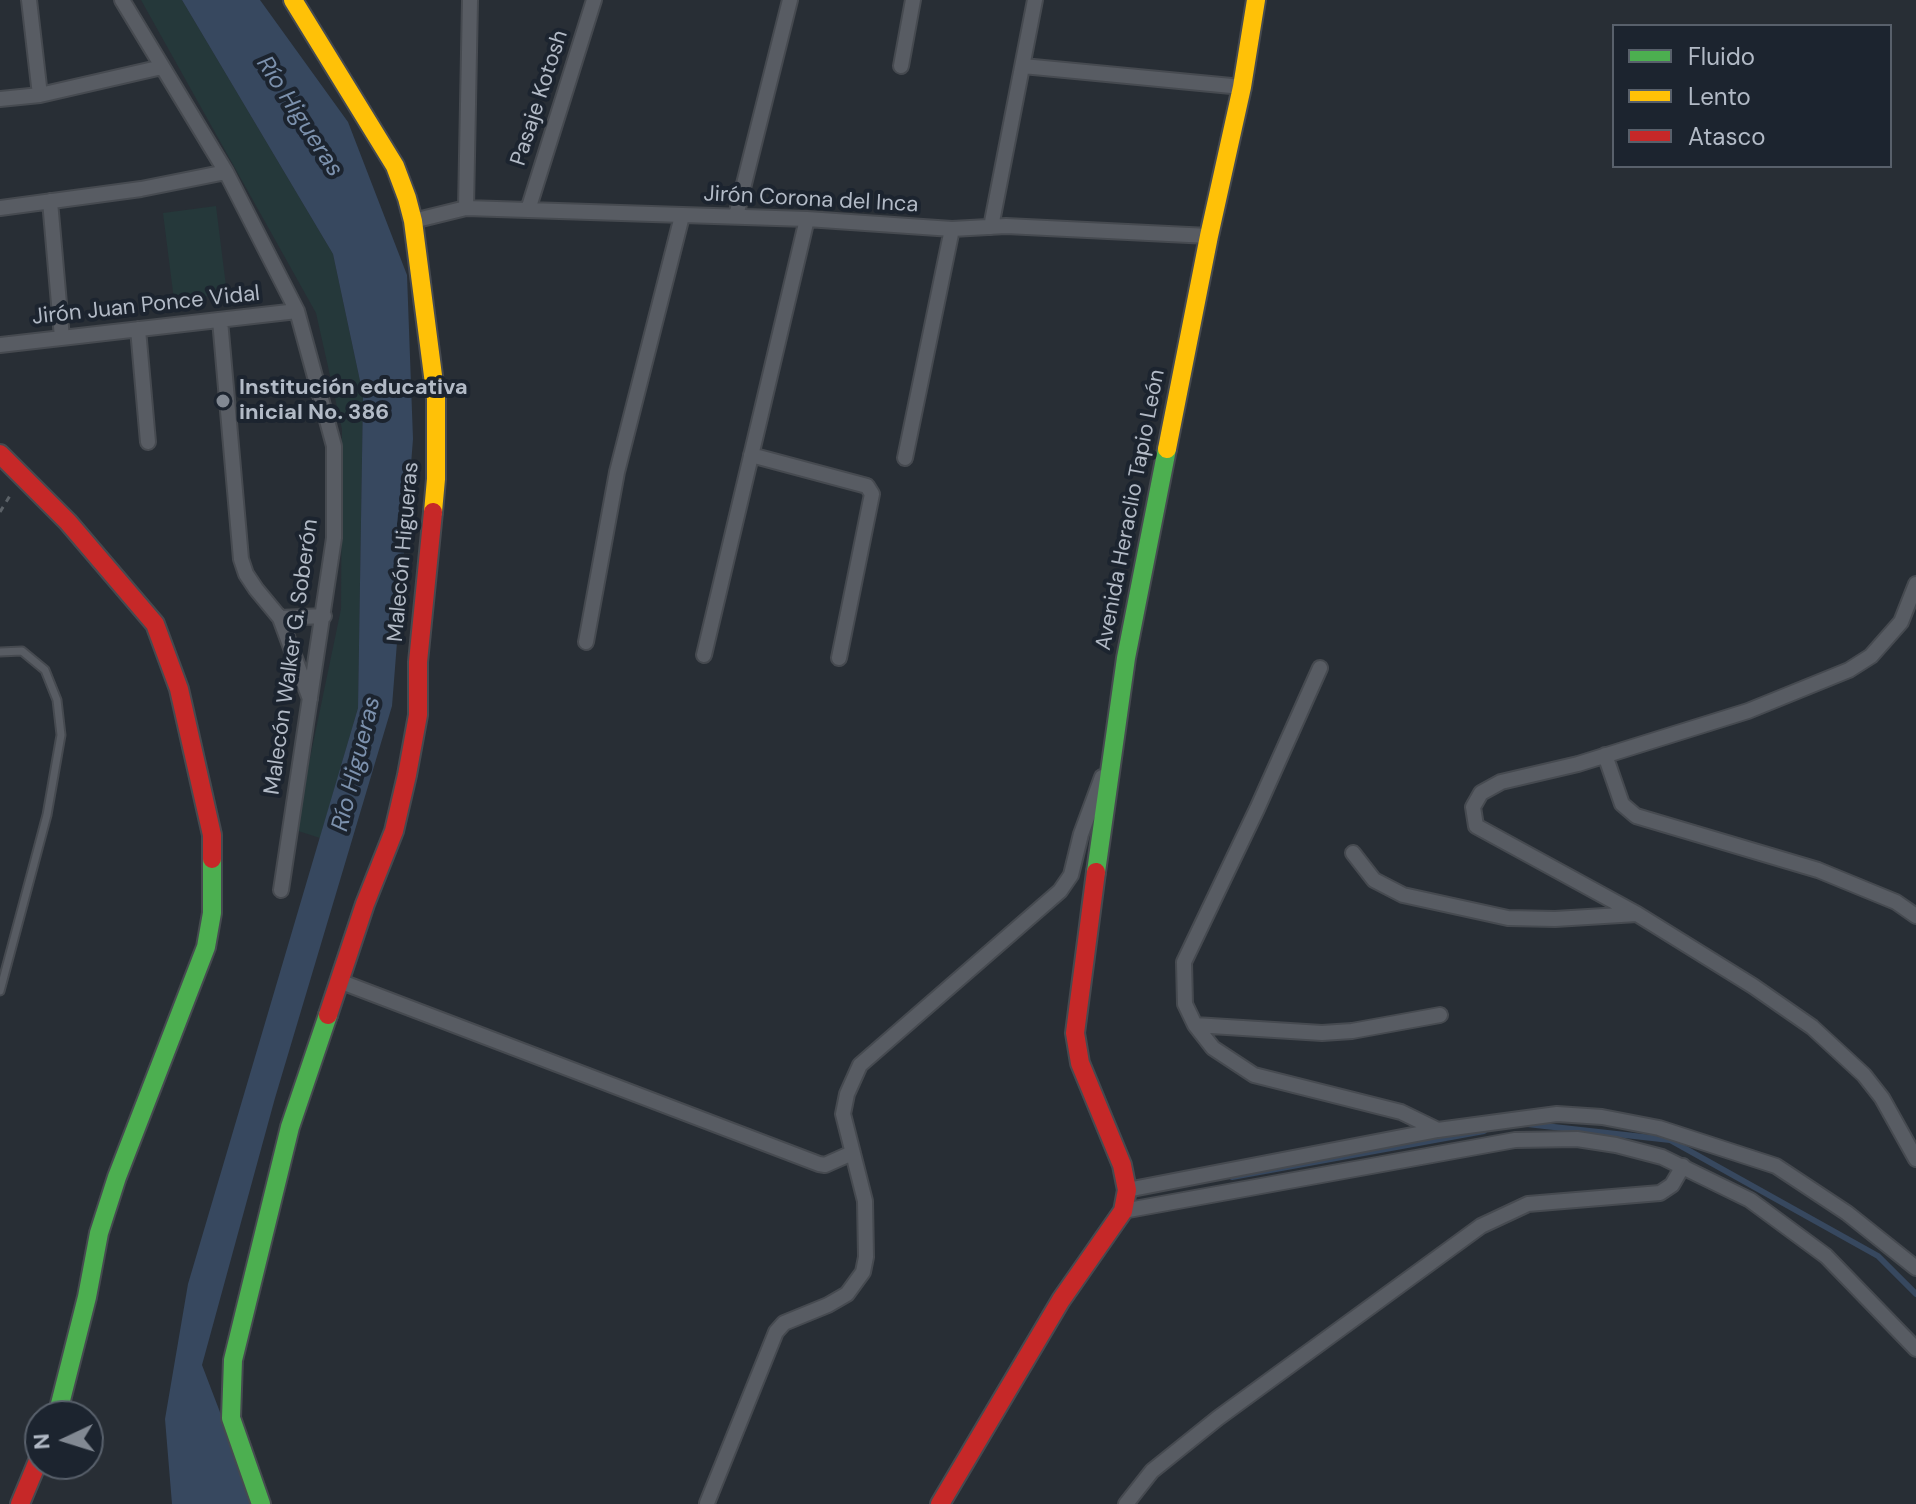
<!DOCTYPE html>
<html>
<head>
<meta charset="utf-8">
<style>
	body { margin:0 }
	#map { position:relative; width:1916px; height:1504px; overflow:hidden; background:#282e35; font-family:"DM Sans",sans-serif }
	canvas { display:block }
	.legend { position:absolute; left:1612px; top:24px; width:280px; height:144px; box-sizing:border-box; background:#1c242f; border:2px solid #58606b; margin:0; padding:10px 14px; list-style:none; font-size:24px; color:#b2bac6 }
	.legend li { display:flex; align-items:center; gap:16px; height:40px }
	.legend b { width:40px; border:2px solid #58606b }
	.north { position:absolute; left:24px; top:1400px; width:80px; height:80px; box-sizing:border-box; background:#1c242f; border:2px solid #58606b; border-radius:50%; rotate:266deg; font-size:22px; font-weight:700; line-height:32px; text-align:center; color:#b2bac6 }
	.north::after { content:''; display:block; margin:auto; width:28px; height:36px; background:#828993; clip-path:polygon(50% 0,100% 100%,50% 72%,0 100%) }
</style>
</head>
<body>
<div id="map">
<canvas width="1916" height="1504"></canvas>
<ul class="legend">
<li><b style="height:10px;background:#4caf50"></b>Fluido</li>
<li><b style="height:10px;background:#ffc107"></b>Lento</li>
<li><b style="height:10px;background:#c62828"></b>Atasco</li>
</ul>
<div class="north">N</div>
</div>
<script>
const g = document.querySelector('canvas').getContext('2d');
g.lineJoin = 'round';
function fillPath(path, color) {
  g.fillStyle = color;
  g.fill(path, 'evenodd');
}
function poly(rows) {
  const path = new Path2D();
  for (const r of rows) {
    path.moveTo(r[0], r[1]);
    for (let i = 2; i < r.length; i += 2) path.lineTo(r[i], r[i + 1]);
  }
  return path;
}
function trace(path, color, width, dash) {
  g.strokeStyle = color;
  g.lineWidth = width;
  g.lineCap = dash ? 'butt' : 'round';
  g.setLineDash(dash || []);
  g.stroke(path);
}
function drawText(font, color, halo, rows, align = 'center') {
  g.font = font + ' "DM Sans",sans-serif';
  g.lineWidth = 8;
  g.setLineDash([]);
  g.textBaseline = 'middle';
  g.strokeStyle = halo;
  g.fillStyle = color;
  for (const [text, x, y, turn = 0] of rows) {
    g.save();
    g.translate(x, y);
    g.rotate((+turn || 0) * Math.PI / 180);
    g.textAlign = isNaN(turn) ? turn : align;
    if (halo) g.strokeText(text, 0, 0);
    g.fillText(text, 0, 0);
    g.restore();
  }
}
fillPath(poly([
	[141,0,182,0,333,254,363,395,358,708,320,838,295,830,341,609,342,429,316,313],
	[216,206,227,294,174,300,163,213]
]), '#25383a');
fillPath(poly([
	[182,0,260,0,348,122,407,275,413,439,392,706,275,1098,202,1365,255,1504,172,1504,165,1419,188,1284,358,708,363,395,333,254]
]), '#37485f');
trace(poly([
	[1527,1124,1670,1140,1878,1256,1916,1294],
	[1232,1177,1484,1131]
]), '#37485f', 6);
const lane = poly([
	[0,652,22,651,45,670,57,700,61,735,47,815,0,991]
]);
const street = poly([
	[29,0,40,95],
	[122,0,226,172,297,311,334,446,334,538,281,890],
	[901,66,913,0],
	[1023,66,1242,87],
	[0,99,40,95,162,67],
	[50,201,62,338],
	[0,208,141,189,226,172],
	[466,208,470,0],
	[528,210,594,0],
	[736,216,790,0],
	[413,221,466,208,807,219,952,229,1006,226,1209,236],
	[991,227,1035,0],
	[220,320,241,559,246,574,256,589,280,618,310,699],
	[138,329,148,442],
	[0,345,297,311],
	[751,455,867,486,872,494,839,658],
	[905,458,952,229],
	[1916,584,1901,622,1871,656,1849,670,1748,711,1578,764,1501,782,1481,793,1473,807,1476,826,1637,914,1753,986,1812,1027,1864,1075,1882,1098,1916,1159],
	[280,618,324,616],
	[586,642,617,472,682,216],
	[704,655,807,219],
	[1320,668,1257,809,1184,962,1185,1004,1195,1025,1213,1048,1254,1075,1401,1112,1438,1130],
	[1605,755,1622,804,1636,816,1818,870,1896,902,1916,916],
	[1353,853,1374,880,1403,895,1508,918,1555,919,1637,914],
	[339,981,819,1164,825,1165,852,1153],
	[1195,1025,1322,1033,1352,1031,1440,1015],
	[1127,1190,1438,1130,1557,1114,1602,1117,1659,1128,1776,1166,1847,1213,1916,1268],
	[1123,1211,1515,1140,1577,1139,1616,1145,1662,1157,1750,1200,1826,1256,1916,1349],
	[707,1503,776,1332,784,1323,828,1305,847,1294,863,1272,866,1257,865,1201,843,1114,847,1094,860,1065,1060,891,1071,875,1081,834,1102,777],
	[1126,1504,1152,1471,1218,1418,1481,1226,1528,1204,1660,1193,1672,1185,1683,1166]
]);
const fast = poly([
	[1096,872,1126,658,1167,449],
	[57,1416,87,1297,99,1233,117,1177,206,947,212,913,212,859],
	[261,1504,231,1418,233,1360,290,1127,328,1015]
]);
const slow = poly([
	[293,0,395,166,407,198,413,221,436,399,436,479,433,512],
	[1167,449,1209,236,1242,87,1256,0]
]);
const jam = poly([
	[0,454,68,522,155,624,179,689,212,835,212,859],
	[328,1015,365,904,394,831,407,775,418,715,418,662,433,512],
	[20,1504,40,1456],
	[940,1504,1061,1300,1123,1211,1127,1190,1122,1165,1080,1063,1075,1033,1096,872]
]);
trace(lane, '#464a50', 11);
trace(street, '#464a50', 18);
trace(fast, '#464a50', 22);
trace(slow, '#464a50', 22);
trace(jam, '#464a50', 22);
trace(poly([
	[0,512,11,494]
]), '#5b6167', 3, [6, 6]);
trace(lane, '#585c63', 7);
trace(street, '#585c63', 14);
trace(fast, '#4caf50', 18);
trace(slow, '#ffc107', 18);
trace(jam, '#c62828', 18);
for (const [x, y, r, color] of [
	[223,401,8,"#828993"]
]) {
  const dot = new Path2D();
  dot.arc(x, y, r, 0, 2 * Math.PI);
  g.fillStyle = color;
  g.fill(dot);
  trace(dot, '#1c242f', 3);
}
drawText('22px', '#b2bac6', '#1c242f', [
	["Pasaje Kotosh",540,98,-72],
	["Jirón Corona del Inca",811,200,3],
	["Jirón Juan Ponce Vidal",146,306,-6],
	["Avenida Heraclio Tapio León",1131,510,-79],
	["Malecón Higueras",404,552,-85],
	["Malecón Walker G. Soberón",292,657,-82]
]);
drawText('bold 22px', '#b2bac6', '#1c242f', [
	["Institución educativa",239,388],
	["inicial No. 386",239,413]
], 'left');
drawText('italic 24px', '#7c91ad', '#1c242f', [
	["Río Higueras",299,117,57],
	["Río Higueras",357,764,-76]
]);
</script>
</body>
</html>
